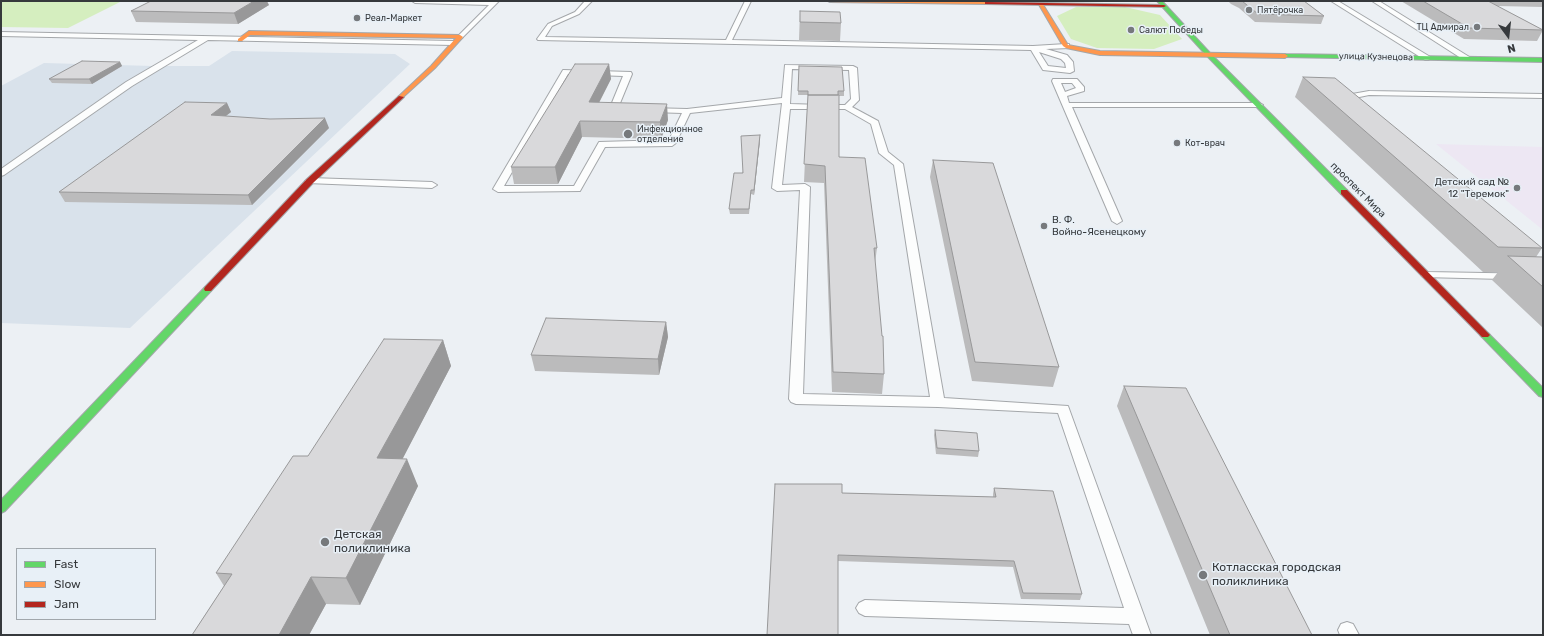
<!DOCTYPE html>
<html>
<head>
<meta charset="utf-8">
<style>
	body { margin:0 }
	#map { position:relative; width:1544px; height:636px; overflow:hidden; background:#ecf0f4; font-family:Rubik,sans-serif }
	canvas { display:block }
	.frame { position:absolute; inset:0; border:2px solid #36393c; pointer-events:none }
	.legend { position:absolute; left:16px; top:548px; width:140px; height:72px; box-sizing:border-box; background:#e8f0f7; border:1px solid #a1a7ac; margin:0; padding:5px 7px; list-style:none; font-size:12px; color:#36393c }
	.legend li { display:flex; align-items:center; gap:8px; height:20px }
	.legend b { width:20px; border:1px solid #a1a7ac }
	.north { position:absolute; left:1488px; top:16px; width:40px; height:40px; -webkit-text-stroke:3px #e8f0f7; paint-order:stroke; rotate:165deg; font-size:11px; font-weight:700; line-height:16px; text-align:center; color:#36393c }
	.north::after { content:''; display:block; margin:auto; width:14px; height:18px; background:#36393c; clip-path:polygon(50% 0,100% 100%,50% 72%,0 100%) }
</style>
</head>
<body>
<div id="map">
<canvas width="1544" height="636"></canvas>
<div class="frame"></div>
<ul class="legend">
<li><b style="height:5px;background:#63d668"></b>Fast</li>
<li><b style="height:5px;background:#ff974d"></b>Slow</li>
<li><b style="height:5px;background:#b3261e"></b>Jam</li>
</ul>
<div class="north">N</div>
</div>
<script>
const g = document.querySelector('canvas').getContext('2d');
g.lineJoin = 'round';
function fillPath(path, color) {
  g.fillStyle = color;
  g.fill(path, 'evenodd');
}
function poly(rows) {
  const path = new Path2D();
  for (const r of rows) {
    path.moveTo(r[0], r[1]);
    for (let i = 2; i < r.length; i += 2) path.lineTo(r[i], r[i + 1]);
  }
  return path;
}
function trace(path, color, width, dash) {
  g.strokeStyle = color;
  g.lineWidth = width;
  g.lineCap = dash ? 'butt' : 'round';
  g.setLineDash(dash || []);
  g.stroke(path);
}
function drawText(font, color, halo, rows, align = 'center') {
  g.font = font + ' Rubik,sans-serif';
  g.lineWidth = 3;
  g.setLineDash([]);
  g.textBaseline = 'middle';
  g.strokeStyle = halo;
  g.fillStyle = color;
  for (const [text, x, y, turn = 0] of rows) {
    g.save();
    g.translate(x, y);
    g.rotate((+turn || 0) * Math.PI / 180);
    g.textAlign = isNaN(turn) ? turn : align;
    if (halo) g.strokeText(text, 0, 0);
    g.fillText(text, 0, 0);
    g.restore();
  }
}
fillPath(poly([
	[232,51,395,54,410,64,130,328,1,323,1,86,44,63,153,66,209,66]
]), '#d9e2eb');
fillPath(poly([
	[1436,144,1543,147,1543,230]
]), '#ede7f3');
fillPath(poly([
	[1,1,122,1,68,28,1,27],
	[1076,7,1125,7,1160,15,1182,39,1154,49,1097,48,1071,39,1057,16]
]), '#d5eebf');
const lane = poly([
	[412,1,499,1,462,38,460,39,457,37,489,5,415,3,412,1],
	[585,1,592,1,579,14,552,26,545,37,726,40,745,1,751,1,732,40,1033,46,1066,44,1069,44,1069,48,1046,49,1067,55,1073,62,1074,71,1070,73,1043,70,1031,50,538,40,537,39,548,24,575,12,585,1],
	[1039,52,1061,59,1065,63,1066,68,1048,66,1039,52],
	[1331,1,1338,1,1432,58,1428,60,1425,60,1331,1],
	[1372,1,1379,1,1471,58,1467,60,1464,60,1372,1],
	[1,32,453,41,457,43,453,45,208,40,132,86,4,175,1,176,1,169,126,82,198,40,1,36,1,32],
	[785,65,853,66,857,68,859,100,852,107,878,121,888,152,903,164,944,398,1068,406,1151,635,1133,635,1129,624,865,616,859,613,856,608,859,603,865,600,1124,608,1058,413,938,407,796,404,791,402,789,399,800,190,777,191,772,188,782,103,690,113,676,143,672,146,605,147,580,191,498,192,493,189,563,70,631,72,632,74,618,108,625,108,626,110,622,112,613,112,609,110,623,76,568,74,504,186,574,186,599,142,669,140,682,113,652,112,649,112,648,110,649,108,687,109,782,98,785,65],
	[792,69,849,70,851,99,845,105,839,105,838,107,839,109,845,109,871,124,879,153,894,165,930,397,803,394,810,187,805,184,782,185,790,109,823,109,827,107,823,105,790,104,792,69],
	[1053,79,1077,79,1084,87,1084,91,1067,96,1069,103,1259,103,1263,105,1259,107,1072,107,1122,221,1117,224,1112,221,1052,81,1053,79],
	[1061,83,1072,83,1076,88,1065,92,1061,83],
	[1369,91,1543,94,1543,98,1369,95,1350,99,1350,102,1347,102,1340,98,1341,96,1369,91],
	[310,178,432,182,437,185,432,188,307,183,305,181,310,178],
	[1427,272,1543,274,1543,280,1423,277,1421,275,1427,272],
	[1347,622,1353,624,1359,635,1340,635,1338,630,1341,624,1347,622]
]);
const fast = poly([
	[1157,1,1162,1,1211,54,1347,190,1347,194,1341,194,1207,56,1157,1],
	[1285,54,1543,58,1543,62,1283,57,1283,55,1285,54],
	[208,286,212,289,211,291,5,511,1,513,1,500,205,287,208,286],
	[1485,332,1488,333,1543,388,1543,397,1539,396,1482,337,1480,335,1482,333,1485,332]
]);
const slow = poly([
	[828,1,941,1,987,2,989,3,987,4,830,2,828,1],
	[1038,3,1042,3,1068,45,1100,51,1285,54,1288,56,1285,58,1100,55,1066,48,1063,46,1038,3],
	[249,31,460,35,463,37,435,68,401,99,398,97,399,96,431,66,456,38,250,35,242,41,238,41,238,39,249,31]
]);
const jam = poly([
	[987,2,1164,5,1166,6,1164,7,985,4,985,2,987,2],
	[399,96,404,97,313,183,211,291,205,291,204,289,205,287,307,179,399,96],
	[1341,190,1347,190,1488,333,1490,335,1488,337,1482,337,1341,194,1341,190]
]);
trace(lane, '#a4a7aa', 2);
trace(fast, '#a4a7aa', 2);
trace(slow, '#a4a7aa', 2);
trace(jam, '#a4a7aa', 2);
fillPath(lane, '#fcfdfd');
fillPath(fast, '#63d668');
fillPath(slow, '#ff974d');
fillPath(jam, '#b3261e');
fillPath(poly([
	[1228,1,1304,1,1324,16,1321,24,1255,22,1239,8,1231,4],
	[1401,1,1543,1,1543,7,1497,6,1543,30,1537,41,1464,39],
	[269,5,238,24,136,22,131,11],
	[800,11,841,23,840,41,799,40],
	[120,62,122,66,92,84,52,83,49,79],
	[609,64,611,79,599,103,668,120,661,139,582,137,558,184,514,184,511,167],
	[799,66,844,91,844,96,839,96,839,157,877,248,875,263,884,374,882,394,832,392,824,183,804,182,808,95,798,95],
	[1303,77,1542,248,1536,257,1543,257,1543,328,1492,280,1498,272,1483,272,1295,97],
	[227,103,231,112,226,116,329,128,252,205,65,202,59,192],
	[760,135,760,140,754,195,751,194,749,214,730,214,729,209,742,173],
	[933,160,1059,367,1053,387,972,381,930,177],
	[666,322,668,337,659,375,535,371,531,355],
	[443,340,451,366,402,459,418,486,360,605,326,604,309,635,192,635,224,586,216,573,308,456],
	[1124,386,1312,635,1210,635,1117,406],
	[935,430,979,451,978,457,936,454,934,435],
	[994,488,1082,594,1080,600,1021,599,1013,567,838,561,767,635,842,493,993,497,993,494]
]), '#bbbbbc');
fillPath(poly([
	[254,1,267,1,269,5,238,24,234,13],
	[120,62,122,66,92,84,89,79],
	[609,64,611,79,591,118,589,102],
	[227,103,231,112,215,124,211,115],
	[667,104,668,120,661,139,660,122],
	[325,118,329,128,252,205,248,195],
	[580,121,582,137,558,184,555,167],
	[760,135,760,140,754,195,754,190],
	[666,322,668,337,659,375,658,359],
	[443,340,451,366,389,485,377,458],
	[407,459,418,486,360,605,346,578],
	[311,577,326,604,309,635,279,635]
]), '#989899');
const building = poly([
	[151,1,254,1,234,13,131,11,151,1],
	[1242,1,1304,1,1324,16,1258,14,1242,1],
	[1423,1,1488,1,1543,30,1469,28,1423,1],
	[800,11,840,12,841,23,800,22,800,11],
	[82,61,120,62,89,79,49,79,82,61],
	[575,64,609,64,589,102,667,104,660,122,580,121,555,167,511,167,575,64],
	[799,66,842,67,844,91,838,91,838,95,808,95,808,91,798,91,799,66],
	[1303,77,1335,78,1542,248,1498,247,1303,77],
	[808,95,839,95,839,157,865,158,877,248,874,248,882,336,883,336,884,374,833,372,825,166,804,164,808,95],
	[185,102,227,103,211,115,270,119,325,118,248,195,59,192,185,102],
	[760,135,754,190,751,190,749,209,729,209,734,173,743,173,741,136,760,135],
	[933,160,993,163,1059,367,975,362,933,160],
	[1508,256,1543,257,1543,287,1508,256],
	[546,318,666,322,658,359,531,355,546,318],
	[384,339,443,340,377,458,407,459,346,578,311,577,279,635,192,635,232,574,216,573,293,456,308,456,384,339],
	[1124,386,1186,388,1312,635,1230,635,1124,386],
	[935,430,977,433,979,451,937,448,935,430],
	[775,484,842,484,842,493,996,497,994,488,1053,491,1082,594,1023,593,1014,561,838,555,838,635,767,635,775,484]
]);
fillPath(building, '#d9d9db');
trace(building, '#989899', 1);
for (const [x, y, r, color] of [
	[1249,10,4,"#76797c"],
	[357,18,4,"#76797c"],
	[1477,27,4,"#76797c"],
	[1131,30,4,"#76797c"],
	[628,134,5,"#76797c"],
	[1177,143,4,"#76797c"],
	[1517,188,4,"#76797c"],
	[1044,226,4,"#76797c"],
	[325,542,5,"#76797c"],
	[1203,575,5,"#76797c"]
]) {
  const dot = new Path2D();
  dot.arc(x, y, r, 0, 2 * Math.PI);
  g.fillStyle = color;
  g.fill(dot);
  trace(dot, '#e8f0f7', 1.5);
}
drawText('9px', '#36393c', '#e8f0f7', [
	["Пятёрочка",1257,10],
	["Реал-Маркет",365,18],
	["ТЦ Адмирал",1469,27,"right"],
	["Салют Победы",1139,30],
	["Инфекционное",637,129],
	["отделение",637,139],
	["Кот-врач",1185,143]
], 'left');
drawText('9px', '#36393c', '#e8f0f7', [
	["улица Кузнецова",1376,57,1]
]);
drawText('10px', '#36393c', '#e8f0f7', [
	["Детский сад №",1509,182],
	["12 \"Теремок\"",1509,194],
	["В. Ф.",1052,220,"left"],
	["Войно-Ясенецкому",1052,232,"left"]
], 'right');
drawText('10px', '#36393c', '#e8f0f7', [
	["проспект Мира",1358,190,45]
]);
drawText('12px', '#36393c', '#e8f0f7', [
	["Детская",334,535],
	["поликлиника",334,549],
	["Котласская городская",1212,568],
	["поликлиника",1212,582]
], 'left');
</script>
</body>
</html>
